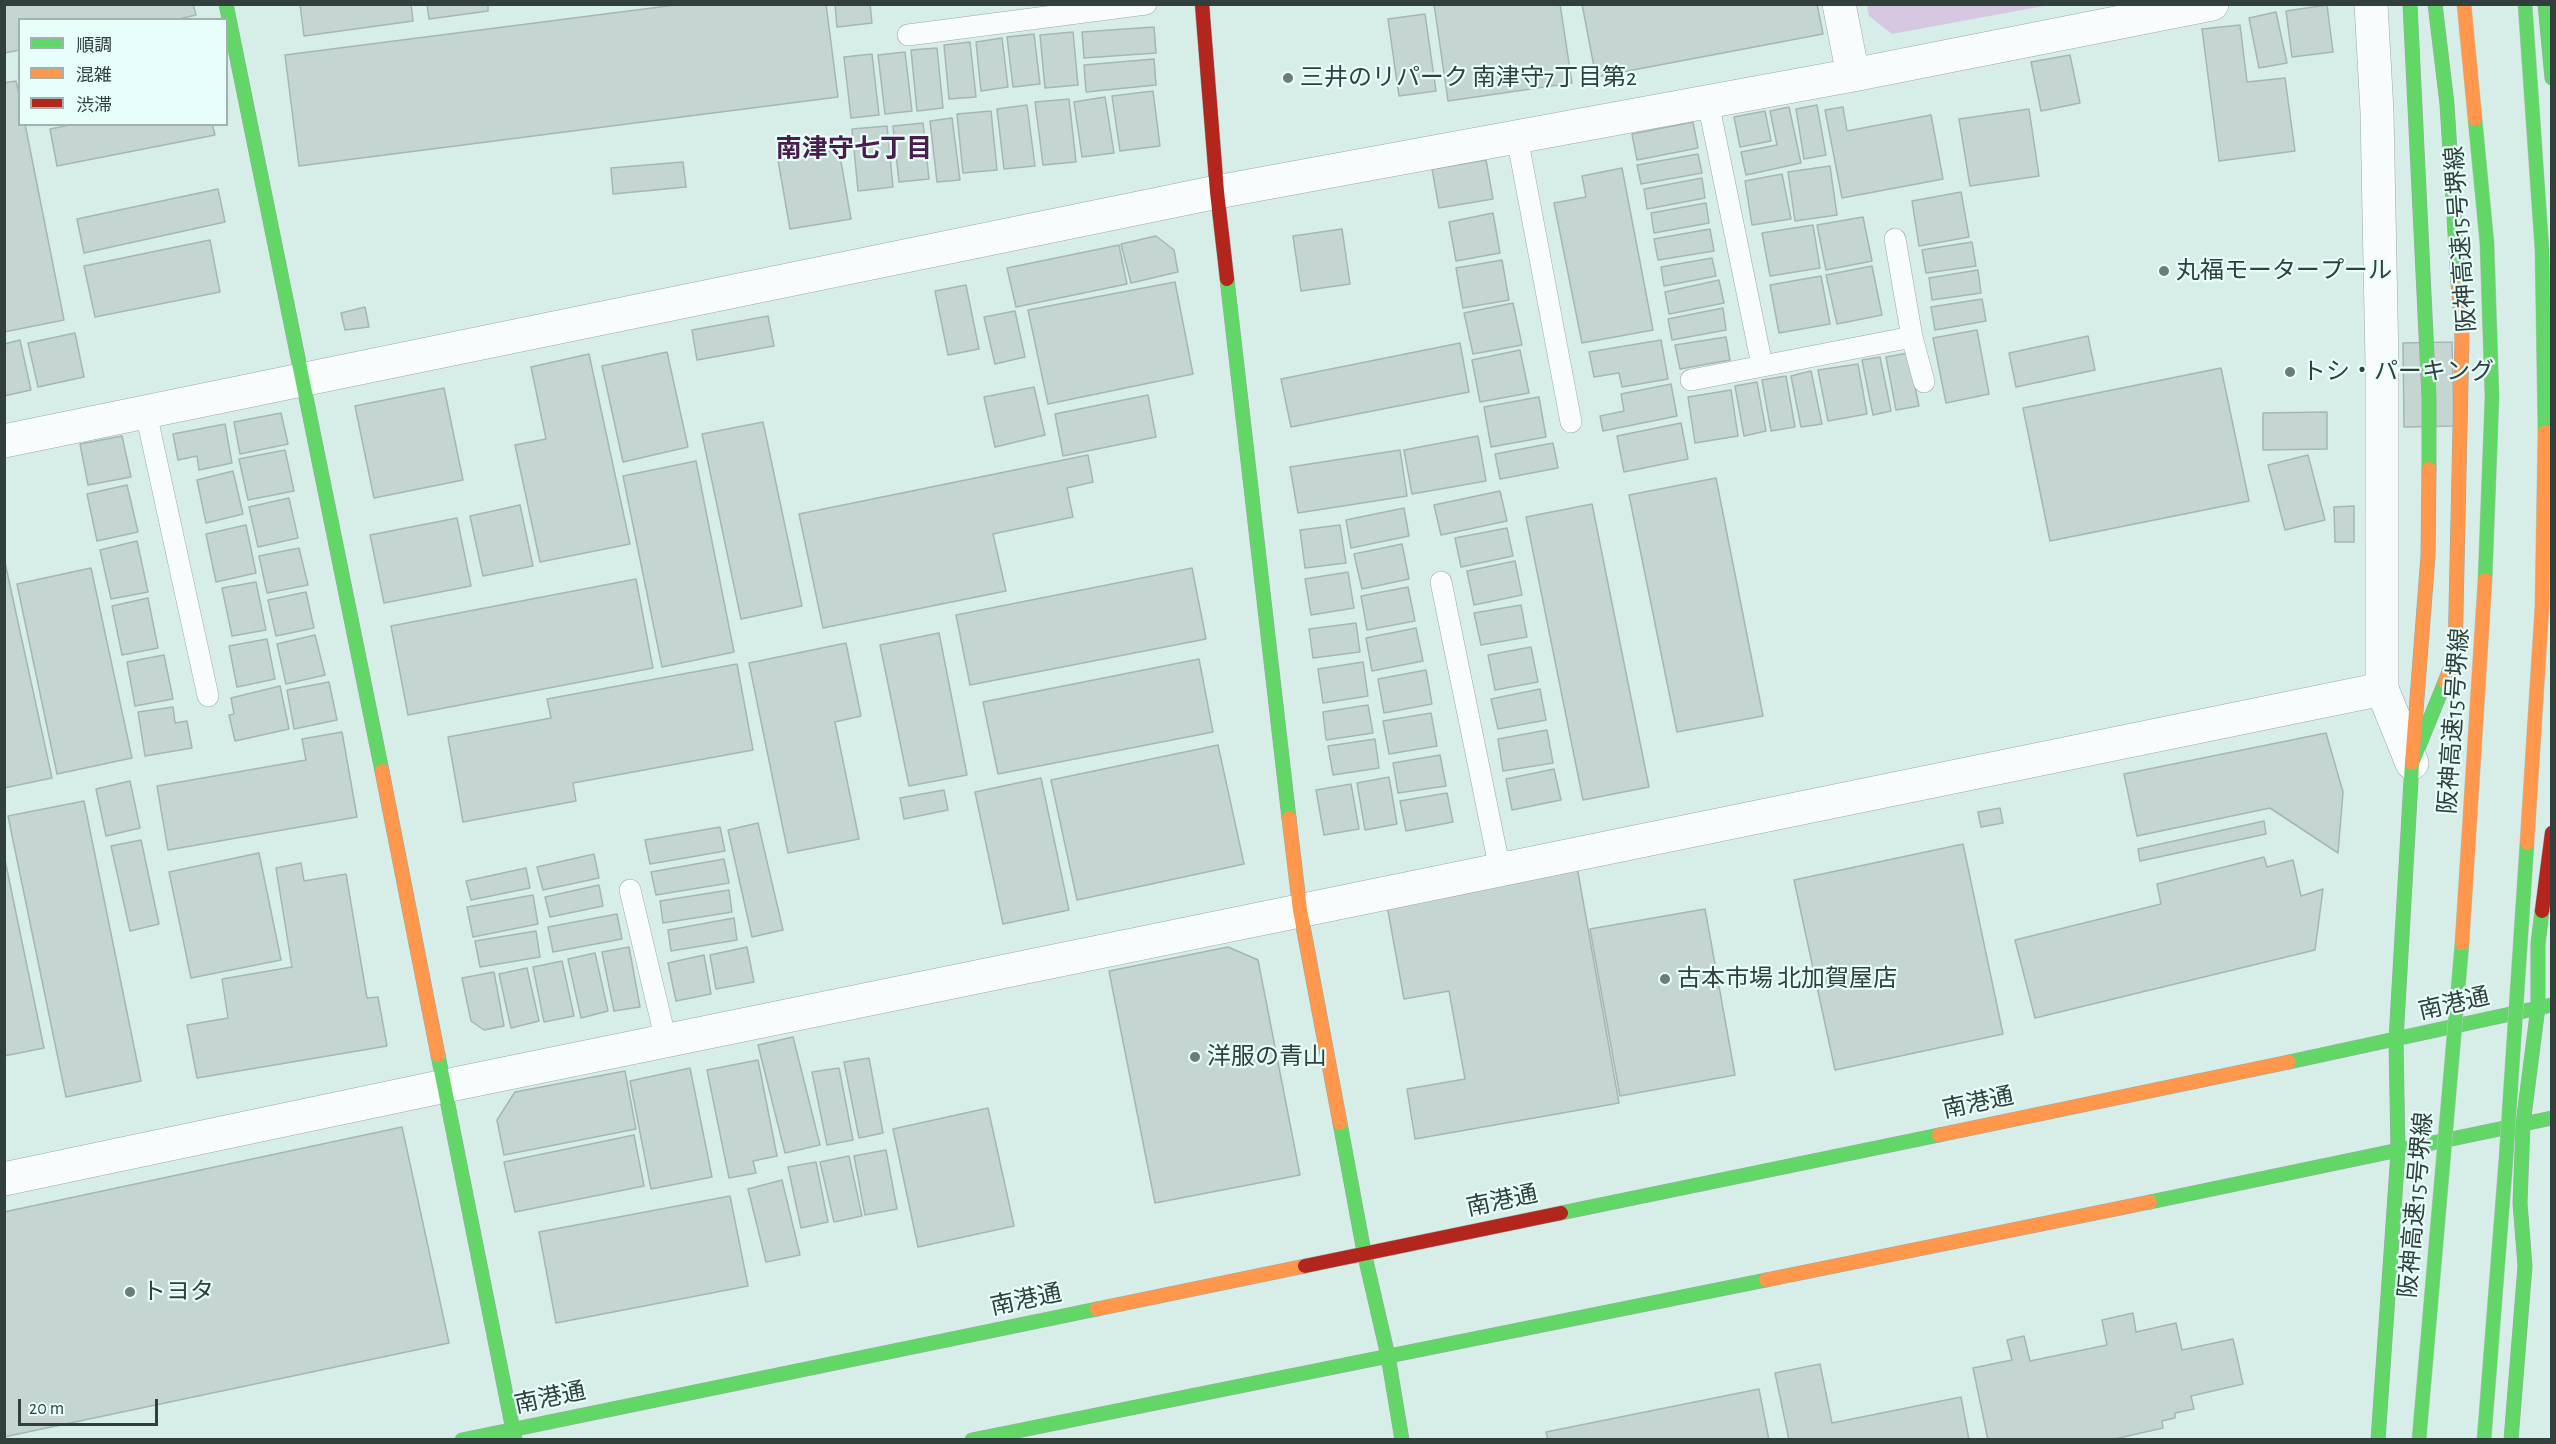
<!DOCTYPE html>
<html>
<head>
<meta charset="utf-8">
<style>
	body { margin:0 }
	#map { position:relative; width:2556px; height:1444px; overflow:hidden; background:#d7ede8; font-family:"Alegreya Sans","Noto Sans JP",sans-serif }
	canvas { display:block }
	.frame { position:absolute; inset:0; border:6px solid #313f3d; pointer-events:none }
	.legend { position:absolute; left:18px; top:18px; width:210px; height:108px; box-sizing:border-box; background:#e8fefa; border:2px solid #9fb2ae; margin:0; padding:8px 10px; list-style:none; font-size:18px; color:#313f3d }
	.legend li { display:flex; align-items:center; gap:12px; height:30px }
	.legend b { width:30px; border:2px solid #9fb2ae }
	.scale { position:absolute; left:18px; top:1399px; width:140px; height:27px; box-sizing:border-box; border:3px solid #313f3d; border-top:0; padding-left:8px; font-size:18px; line-height:21px; white-space:nowrap; color:#313f3d; -webkit-text-stroke:4px #e8fefa; paint-order:stroke }
</style>
</head>
<body>
<div id="map">
<canvas width="2556" height="1444"></canvas>
<div class="frame"></div>
<ul class="legend">
<li><b style="height:8px;background:#63d668"></b>順調</li>
<li><b style="height:8px;background:#ff974d"></b>混雑</li>
<li><b style="height:8px;background:#b3261e"></b>渋滞</li>
</ul>
<div class="scale">20 m</div>
</div>
<script>
const g = document.querySelector('canvas').getContext('2d');
g.lineJoin = 'round';
function fillPath(path, color) {
  g.fillStyle = color;
  g.fill(path, 'evenodd');
}
function poly(rows) {
  const path = new Path2D();
  for (const r of rows) {
    path.moveTo(r[0], r[1]);
    for (let i = 2; i < r.length; i += 2) path.lineTo(r[i], r[i + 1]);
  }
  return path;
}
function trace(path, color, width, dash) {
  g.strokeStyle = color;
  g.lineWidth = width;
  g.lineCap = dash ? 'butt' : 'round';
  g.setLineDash(dash || []);
  g.stroke(path);
}
function drawText(font, color, halo, rows, align = 'center') {
  g.font = font + ' "Alegreya Sans","Noto Sans JP",sans-serif';
  g.lineWidth = 4.5;
  g.setLineDash([]);
  g.textBaseline = 'middle';
  g.strokeStyle = halo;
  g.fillStyle = color;
  for (const [text, x, y, turn = 0] of rows) {
    g.save();
    g.translate(x, y);
    g.rotate((+turn || 0) * Math.PI / 180);
    g.textAlign = isNaN(turn) ? turn : align;
    if (halo) g.strokeText(text, 0, 0);
    g.fillText(text, 0, 0);
    g.restore();
  }
}
fillPath(poly([
	[1867,5,1867,4,2049,5,1892,34,1869,16]
]), '#d7c8e1');
const building = poly([
	[4,4,193,4,196,15,174,20,20,20,20,50,4,53,4,4],
	[300,4,411,4,413,21,304,36,300,4],
	[427,4,488,4,488,11,429,19,427,4],
	[683,4,826,4,838,97,299,166,285,55,683,4],
	[835,4,870,4,872,23,837,27,835,4],
	[1434,4,1560,4,1572,83,1448,101,1434,4],
	[1582,4,1817,4,1823,34,1596,77,1582,4],
	[2327,5,2333,52,2292,57,2286,11,2327,5],
	[2276,12,2287,63,2259,68,2249,18,2276,12],
	[1425,14,1436,91,1399,96,1388,19,1425,14],
	[2240,25,2247,82,2285,78,2295,151,2219,161,2202,29,2240,25],
	[1154,27,1156,53,1084,58,1082,32,1154,27],
	[1073,32,1078,85,1045,88,1040,35,1073,32],
	[1034,34,1040,84,1013,87,1007,37,1034,34],
	[1002,38,1008,87,981,91,976,42,1002,38],
	[970,42,976,97,949,99,944,45,970,42],
	[937,48,943,108,917,111,911,50,937,48],
	[905,52,912,111,885,114,878,55,905,52],
	[872,54,879,115,851,118,844,57,872,54],
	[2070,55,2080,103,2041,111,2031,62,2070,55],
	[1154,59,1156,85,1086,92,1084,65,1154,59],
	[16,81,20,99,20,124,25,124,64,320,4,332,4,83,16,81],
	[1153,91,1160,146,1120,151,1112,96,1153,91],
	[1105,97,1114,153,1082,157,1074,102,1105,97],
	[1069,99,1076,162,1043,165,1035,102,1069,99],
	[1027,105,1035,166,1004,169,997,109,1027,105],
	[1817,105,1826,155,1804,159,1796,109,1817,105],
	[1789,107,1801,163,1746,175,1741,152,1777,145,1770,111,1789,107],
	[1843,107,1847,131,1931,115,1943,179,1842,198,1825,110,1843,107],
	[2029,109,2039,176,1970,186,1959,119,2029,109],
	[991,111,997,170,963,173,957,114,991,111],
	[1765,111,1771,141,1740,147,1734,117,1765,111],
	[952,118,960,180,937,182,930,121,952,118],
	[1693,122,1698,148,1637,160,1632,134,1693,122],
	[923,123,929,179,899,182,893,126,923,123],
	[75,124,212,124,215,135,57,166,50,129,75,124],
	[887,126,893,187,858,191,852,129,887,126],
	[839,150,851,219,790,229,778,160,839,150],
	[1698,154,1702,173,1641,184,1637,165,1698,154],
	[1486,160,1493,199,1439,208,1432,169,1486,160],
	[683,162,686,187,613,194,611,168,683,162],
	[1830,166,1837,215,1795,221,1788,172,1830,166],
	[1622,168,1653,330,1582,343,1554,203,1586,197,1582,176,1622,168],
	[1782,174,1791,219,1752,225,1745,181,1782,174],
	[1702,178,1705,198,1647,209,1644,189,1702,178],
	[218,189,225,222,84,253,77,219,218,189],
	[1961,192,1969,237,1919,246,1912,201,1961,192],
	[1706,203,1709,223,1654,233,1651,213,1706,203],
	[1493,213,1500,253,1456,261,1449,222,1493,213],
	[1863,217,1872,261,1826,270,1817,225,1863,217],
	[1813,225,1820,268,1770,276,1762,233,1813,225],
	[1342,229,1350,284,1301,291,1293,236,1342,229],
	[1710,229,1714,251,1658,260,1654,239,1710,229],
	[1156,236,1174,250,1178,272,1131,283,1121,244,1156,236],
	[210,240,220,292,95,317,84,266,210,240],
	[1972,242,1976,266,1926,273,1922,250,1972,242],
	[1119,245,1127,284,1016,307,1007,268,1119,245],
	[1712,258,1716,276,1664,286,1661,267,1712,258],
	[1502,260,1509,300,1463,308,1456,268,1502,260],
	[1872,266,1882,315,1837,324,1826,275,1872,266],
	[1978,270,1981,293,1932,300,1929,278,1978,270],
	[1821,276,1830,324,1779,333,1770,285,1821,276],
	[1719,280,1724,303,1669,314,1665,292,1719,280],
	[1175,282,1193,374,1048,404,1028,310,1175,282],
	[966,285,979,349,948,355,935,291,966,285],
	[1982,299,1986,321,1935,330,1931,307,1982,299],
	[1513,303,1522,345,1473,354,1464,313,1513,303],
	[365,307,369,327,345,330,341,313,365,307],
	[1723,308,1726,330,1672,340,1668,319,1723,308],
	[1015,311,1025,357,995,364,984,317,1015,311],
	[768,316,774,346,697,360,692,330,768,316],
	[1977,330,1989,394,1946,403,1933,338,1977,330],
	[75,333,84,377,38,387,28,343,75,333],
	[2088,336,2095,370,2016,387,2009,353,2088,336],
	[1726,337,1730,360,1680,369,1675,345,1726,337],
	[20,340,31,390,4,396,4,344,20,340],
	[1661,340,1668,379,1622,387,1619,373,1594,377,1589,352,1661,340],
	[2452,342,2454,426,2404,427,2403,343,2452,342],
	[1460,343,1469,392,1291,427,1281,379,1460,343],
	[1520,350,1529,393,1480,402,1472,360,1520,350],
	[667,352,688,447,623,462,602,366,667,352],
	[1908,353,1919,406,1896,410,1886,357,1908,353],
	[589,354,630,544,540,562,515,445,546,439,531,367,589,354],
	[1880,357,1891,411,1873,415,1862,360,1880,357],
	[1858,364,1867,414,1828,421,1818,370,1858,364],
	[2221,368,2249,501,2050,541,2023,408,2221,368],
	[1811,371,1822,424,1801,427,1791,376,1811,371],
	[1786,376,1795,427,1771,431,1762,380,1786,376],
	[1757,382,1766,431,1744,436,1735,386,1757,382],
	[1671,384,1677,416,1603,431,1600,416,1624,411,1621,394,1671,384],
	[1034,387,1045,435,995,447,984,397,1034,387],
	[444,388,463,480,374,498,355,406,444,388],
	[1731,390,1738,436,1695,443,1688,397,1731,390],
	[1148,395,1156,437,1063,456,1055,414,1148,395],
	[1539,397,1546,437,1491,447,1484,407,1539,397],
	[2327,412,2327,449,2263,450,2263,413,2327,412],
	[281,413,288,444,240,454,234,422,281,413],
	[763,422,802,606,741,619,702,434,763,422],
	[1681,423,1688,459,1624,472,1617,436,1681,423],
	[225,424,232,463,199,470,197,456,178,460,173,434,225,424],
	[122,436,131,477,88,485,80,444,122,436],
	[1478,436,1486,481,1412,494,1404,450,1478,436],
	[1553,443,1558,468,1500,479,1495,454,1553,443],
	[285,450,294,491,248,500,239,459,285,450],
	[1400,450,1407,496,1298,513,1290,467,1400,450],
	[1088,455,1093,482,1067,488,1073,517,993,534,1006,591,823,628,799,514,1088,455],
	[2308,455,2325,520,2285,530,2268,465,2308,455],
	[696,461,734,652,662,667,623,476,696,461],
	[233,471,243,514,206,523,197,480,233,471],
	[1716,478,1763,716,1677,732,1629,495,1716,478],
	[127,485,138,532,97,541,87,494,127,485],
	[1500,491,1507,521,1441,535,1434,505,1500,491],
	[289,498,298,538,258,547,249,507,289,498],
	[1592,504,1649,787,1583,800,1526,517,1592,504],
	[520,505,533,566,483,576,470,516,520,505],
	[2354,506,2354,542,2335,542,2334,507,2354,506],
	[1404,508,1409,536,1351,548,1346,520,1404,508],
	[457,518,471,586,384,603,370,535,457,518],
	[246,525,256,573,216,582,206,534,246,525],
	[1340,525,1346,563,1305,568,1300,530,1340,525],
	[1507,528,1513,556,1461,567,1455,538,1507,528],
	[137,541,148,592,111,599,100,550,137,541],
	[1402,544,1409,579,1362,589,1354,554,1402,544],
	[299,548,308,585,267,593,259,556,299,548],
	[4,558,52,778,4,788,4,558],
	[1515,561,1522,595,1474,605,1467,571,1515,561],
	[91,568,132,758,57,774,17,584,91,568],
	[1192,568,1206,639,970,685,956,615,1192,568],
	[1348,572,1354,608,1311,615,1305,579,1348,572],
	[636,579,653,668,408,715,391,626,636,579],
	[256,582,266,630,232,636,222,588,256,582],
	[1408,587,1415,621,1367,630,1361,596,1408,587],
	[306,592,314,628,276,636,268,600,306,592],
	[148,598,158,648,122,655,112,606,148,598],
	[1521,605,1527,637,1481,645,1474,613,1521,605],
	[1356,623,1360,652,1313,658,1309,629,1356,623],
	[1416,628,1423,661,1372,671,1366,638,1416,628],
	[939,633,967,775,909,786,880,645,939,633],
	[315,635,325,675,286,684,277,644,315,635],
	[267,639,275,679,237,687,229,646,267,639],
	[846,643,861,716,835,722,859,839,788,853,749,663,846,643],
	[1531,647,1538,682,1495,690,1488,655,1531,647],
	[164,655,173,699,135,706,127,662,164,655],
	[1199,659,1213,732,998,774,983,702,1199,659],
	[1363,662,1368,696,1323,703,1318,669,1363,662],
	[737,664,753,750,573,783,576,801,463,822,448,737,551,718,547,699,737,664],
	[1426,670,1432,704,1384,713,1378,679,1426,670],
	[329,682,337,720,294,729,287,690,329,682],
	[280,686,289,729,235,741,229,715,234,714,231,698,280,686],
	[1540,689,1546,720,1498,729,1491,699,1540,689],
	[1368,705,1373,733,1326,740,1323,712,1368,705],
	[173,707,175,723,187,721,192,748,145,756,138,712,173,707],
	[1431,713,1437,746,1389,754,1383,721,1431,713],
	[1547,730,1553,763,1503,771,1498,739,1547,730],
	[342,732,357,817,168,850,157,786,306,760,302,739,342,732],
	[2326,733,2343,792,2338,853,2270,808,2137,836,2124,774,2326,733],
	[1375,739,1379,768,1333,775,1328,746,1375,739],
	[1218,745,1244,864,1077,900,1051,780,1218,745],
	[1440,755,1446,786,1398,793,1393,763,1440,755],
	[1554,769,1561,800,1512,810,1506,779,1554,769],
	[1389,777,1397,824,1365,830,1357,783,1389,777],
	[1041,778,1069,910,1003,924,975,792,1041,778],
	[130,781,140,828,106,836,96,789,130,781],
	[1351,784,1359,829,1324,835,1316,790,1351,784],
	[944,790,948,810,904,819,900,798,944,790],
	[1447,793,1453,822,1406,831,1400,801,1447,793],
	[84,801,141,1081,66,1097,8,816,84,801],
	[2000,808,2003,823,1981,827,1978,812,2000,808],
	[2264,821,2266,834,2140,861,2138,849,2264,821],
	[758,823,783,930,752,937,728,830,758,823],
	[720,827,725,851,650,864,645,840,720,827],
	[141,840,159,924,130,931,111,846,141,840],
	[1963,844,2003,1034,1835,1070,1794,880,1963,844],
	[259,853,281,960,191,978,169,872,259,853],
	[594,854,599,878,543,890,537,867,594,854],
	[4,855,44,1048,4,1056,4,855],
	[2264,857,2267,867,2293,860,2301,896,2323,889,2315,950,2035,1018,2015,940,2161,904,2157,884,2264,857],
	[724,859,729,883,656,895,651,872,724,859],
	[301,863,304,881,346,874,367,998,378,997,387,1046,197,1078,187,1025,228,1018,222,979,292,967,276,868,301,863],
	[1577,867,1619,1103,1415,1139,1407,1089,1465,1079,1449,991,1404,999,1386,900,1577,867],
	[526,868,530,888,471,900,466,881,526,868],
	[599,885,603,906,550,917,545,897,599,885],
	[729,890,732,912,663,923,660,901,729,890],
	[533,895,538,924,473,937,467,907,533,895],
	[1705,909,1735,1075,1620,1096,1590,929,1705,909],
	[617,914,622,939,553,952,548,927,617,914],
	[734,918,737,940,671,951,668,930,734,918],
	[536,931,540,957,480,967,475,941,536,931],
	[629,947,640,1007,614,1011,602,952,629,947],
	[747,947,754,982,716,989,710,955,747,947],
	[1228,947,1258,960,1300,1175,1155,1203,1109,971,1228,947],
	[595,953,608,1011,581,1018,568,959,595,953],
	[704,955,711,994,676,1001,668,963,704,955],
	[562,961,574,1016,544,1022,533,967,562,961],
	[527,968,539,1021,511,1028,499,974,527,968],
	[494,972,504,1026,484,1030,471,1021,462,978,494,972],
	[793,1037,820,1145,785,1153,758,1045,793,1037],
	[869,1058,883,1133,859,1138,844,1062,869,1058],
	[758,1060,777,1156,753,1161,756,1173,729,1178,707,1070,758,1060],
	[690,1068,712,1177,651,1189,630,1081,690,1068],
	[839,1068,853,1140,827,1145,812,1072,839,1068],
	[625,1071,636,1129,504,1155,497,1120,515,1092,625,1071],
	[988,1108,1014,1226,918,1247,893,1129,988,1108],
	[402,1127,449,1343,4,1437,4,1212,402,1127],
	[634,1135,644,1186,515,1212,504,1162,634,1135],
	[886,1150,897,1209,865,1215,854,1156,886,1150],
	[849,1156,862,1216,834,1222,820,1162,849,1156],
	[816,1162,828,1222,801,1228,788,1167,816,1162],
	[782,1180,800,1255,766,1262,748,1189,782,1180],
	[730,1196,748,1286,556,1323,539,1232,730,1196],
	[2133,1313,2136,1332,2176,1323,2182,1350,2233,1339,2243,1384,2191,1396,2194,1409,2175,1413,2175,1418,2162,1421,2163,1428,2110,1440,1988,1440,1973,1368,2012,1360,2007,1340,2024,1336,2030,1361,2107,1345,2102,1320,2133,1313],
	[1820,1364,1832,1423,1961,1397,1969,1440,1789,1440,1775,1373,1820,1364],
	[1759,1389,1769,1440,1548,1440,1546,1432,1759,1389]
]);
fillPath(building, '#c5d5d2');
trace(building, '#a6b6b3', 1.5);
const lane = poly([
	[908,35,1146,4],
	[1708,102,1762,365],
	[1517,137,1571,422],
	[1895,239,1912,337,1924,382],
	[1691,380,1912,337],
	[146,413,208,696],
	[1441,582,1500,870],
	[630,890,666,1041]
]);
const street = poly([
	[1839,4,1853,75],
	[2371,4,2377,112,2382,364,2382,689,2412,763],
	[4,441,1217,192,1853,75,2212,4],
	[4,1179,445,1086,2382,689]
]);
const fast = poly([
	[226,4,382,771],
	[2410,4,2429,397,2429,469],
	[2435,4,2447,104,2458,281],
	[2545,4,2552,78],
	[1227,279,1289,818],
	[438,1055,515,1440],
	[2289,1062,2552,1005],
	[1340,1123,1364,1252,1388,1356,1402,1440],
	[2150,1202,2552,1118],
	[1561,1213,1939,1135],
	[462,1440,1097,1309],
	[972,1440,1766,1280],
	[2378,1440,2398,1152,2396,1040,2412,763,2445,682],
	[2511,1440,2525,1266,2520,1203,2523,1124,2538,1007,2538,944,2542,911]
]);
const slow = poly([
	[2445,682,2455,656,2462,337,2458,281],
	[2412,763,2428,556,2429,469],
	[382,771,438,1055],
	[1289,818,1300,910,1340,1123],
	[1939,1135,2289,1062],
	[1766,1280,2150,1202],
	[1097,1309,1305,1266]
]);
const jam = poly([
	[1202,4,1217,192,1227,279],
	[2542,911,2552,833],
	[1305,1266,1561,1213]
]);
trace(lane, '#99a9a7', 22);
trace(street, '#99a9a7', 34);
trace(fast, '#99a9a7', 15);
trace(slow, '#99a9a7', 15);
trace(jam, '#99a9a7', 15);
trace(lane, '#f9fcfc', 21);
trace(street, '#f9fcfc', 33);
trace(fast, '#63d668', 14);
trace(slow, '#ff974d', 14);
trace(jam, '#b3261e', 14);
const fastBridge = poly([
	[2525,4,2542,250,2545,432],
	[2475,119,2487,244,2492,397,2485,580],
	[2419,1440,2462,943],
	[2484,1440,2506,1159,2527,843]
]);
const slowBridge = poly([
	[2464,4,2475,119],
	[2527,843,2542,607,2545,432],
	[2462,943,2485,580]
]);
trace(fastBridge, '#bcc7c5', 15, []);
trace(slowBridge, '#bcc7c5', 15, []);
trace(fastBridge, '#63d668', 14);
trace(slowBridge, '#ff974d', 14);
for (const [x, y, r, color] of [
	[1288,78,6,"#6b7c79"],
	[2164,271,6,"#6b7c79"],
	[2290,372,6,"#6b7c79"],
	[1665,979,6,"#6b7c79"],
	[1195,1057,6,"#6b7c79"],
	[130,1292,6,"#6b7c79"]
]) {
  const dot = new Path2D();
  dot.arc(x, y, r, 0, 2 * Math.PI);
  g.fillStyle = color;
  g.fill(dot);
  trace(dot, '#e8fefa', 2);
}
drawText('24px', '#313f3d', '#e8fefa', [
	["三井のリパーク 南津守7丁目第2",1300,78],
	["丸福モータープール",2176,271],
	["トシ・パーキング",2302,372],
	["古本市場 北加賀屋店",1677,979],
	["洋服の青山",1207,1057],
	["トヨタ",142,1292]
], 'left');
drawText('24px', '#313f3d', '#e8fefa', [
	["阪神高速15号堺線",2461,239,-94],
	["阪神高速15号堺線",2454,721,-86],
	["南港通",2454,1004,-13],
	["南港通",1978,1103,-12],
	["南港通",1502,1201,-12],
	["阪神高速15号堺線",2416,1205,-85],
	["南港通",1026,1300,-12],
	["南港通",550,1398,-12]
]);
drawText('bold 26px', '#4a1d4f', '#e8fefa', [
	["南津守七丁目",854,149]
]);
</script>
</body>
</html>
